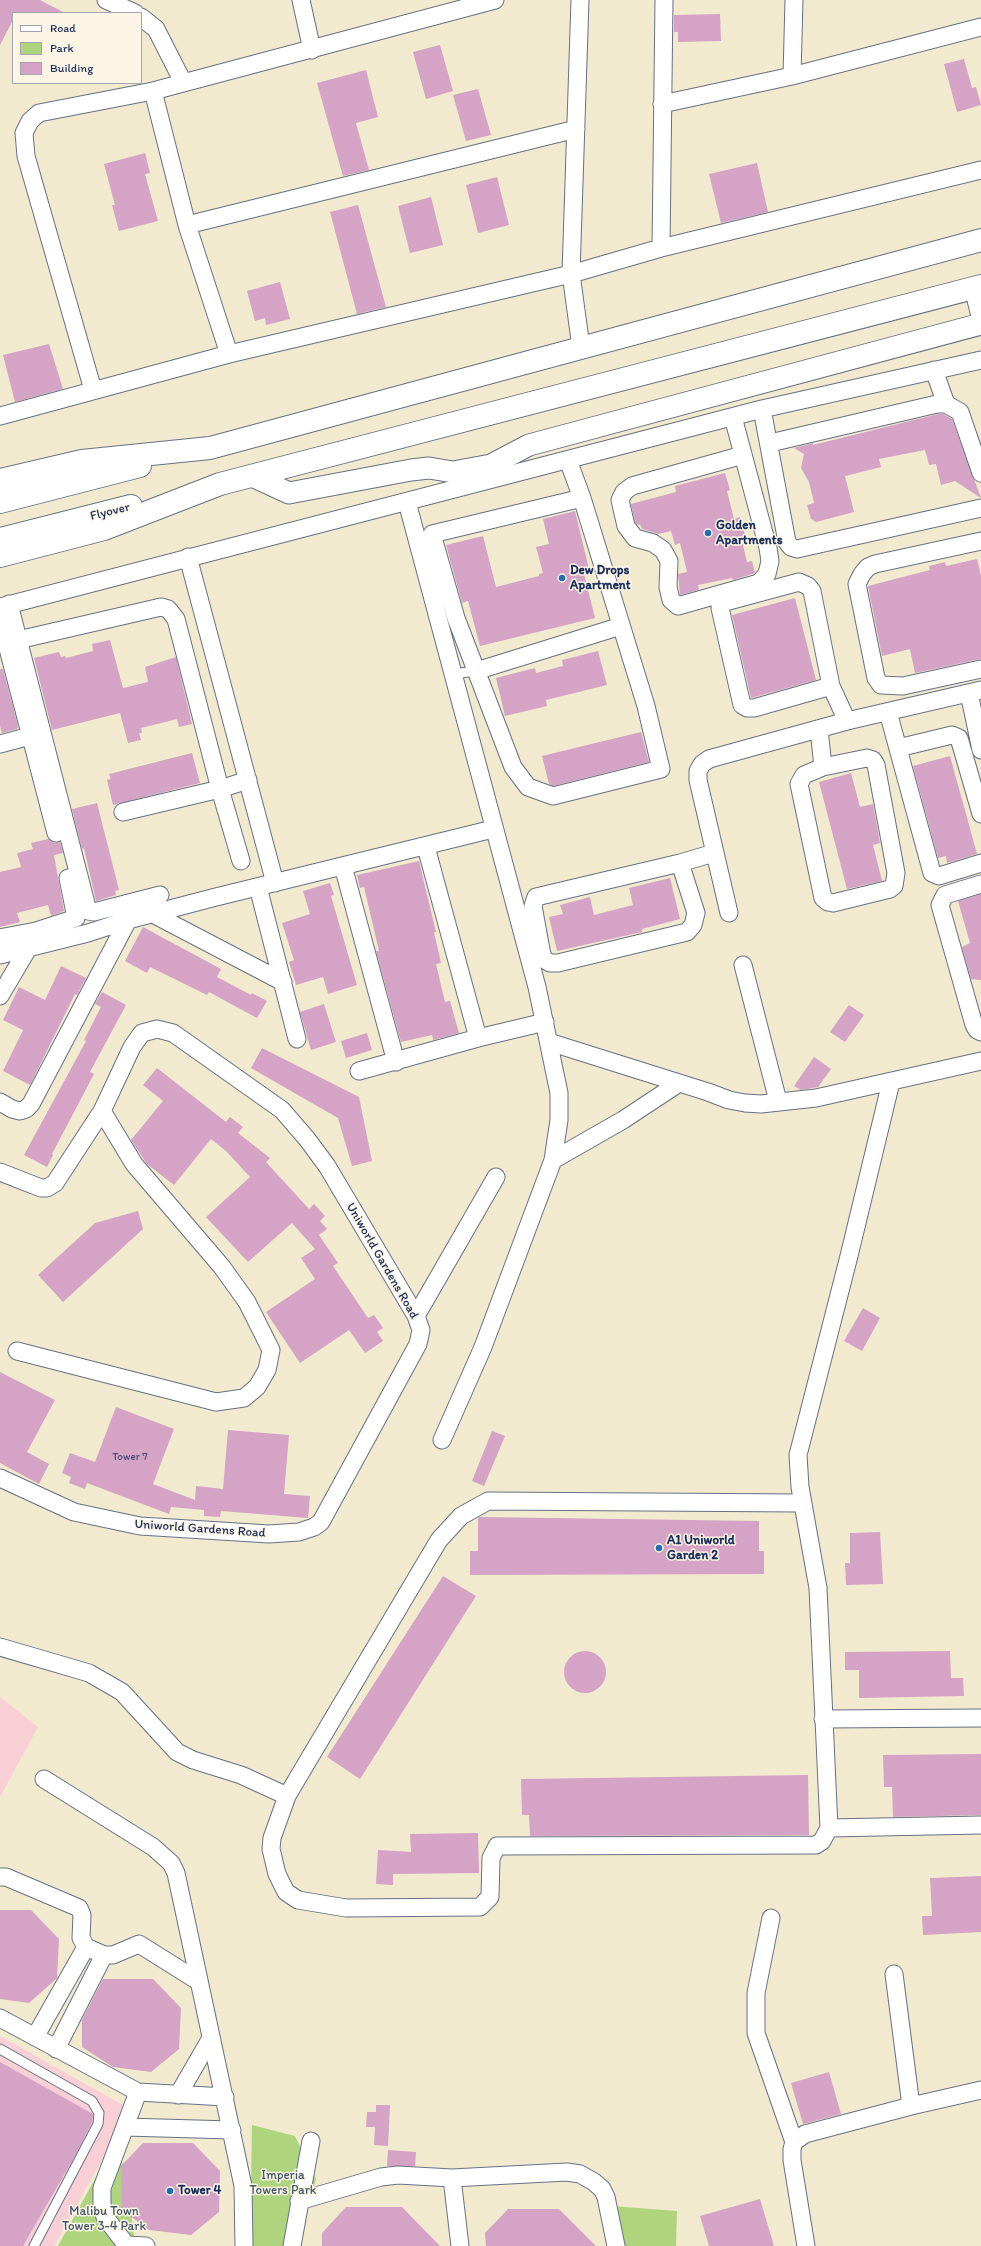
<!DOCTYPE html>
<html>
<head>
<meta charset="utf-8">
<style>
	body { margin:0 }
	#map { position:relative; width:981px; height:2246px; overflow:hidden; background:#f1eace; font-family:Itim,sans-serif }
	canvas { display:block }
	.legend { position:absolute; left:12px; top:12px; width:130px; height:72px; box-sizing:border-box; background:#fcf5e5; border:1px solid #a2a6af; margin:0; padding:5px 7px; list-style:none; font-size:12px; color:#1b2f5e }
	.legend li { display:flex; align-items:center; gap:8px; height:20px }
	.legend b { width:20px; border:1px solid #a2a6af }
</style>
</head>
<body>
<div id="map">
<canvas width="981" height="2246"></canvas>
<ul class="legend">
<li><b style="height:5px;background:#fff"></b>Road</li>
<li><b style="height:11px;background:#aed47e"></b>Park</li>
<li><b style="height:11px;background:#d4a3c5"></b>Building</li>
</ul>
</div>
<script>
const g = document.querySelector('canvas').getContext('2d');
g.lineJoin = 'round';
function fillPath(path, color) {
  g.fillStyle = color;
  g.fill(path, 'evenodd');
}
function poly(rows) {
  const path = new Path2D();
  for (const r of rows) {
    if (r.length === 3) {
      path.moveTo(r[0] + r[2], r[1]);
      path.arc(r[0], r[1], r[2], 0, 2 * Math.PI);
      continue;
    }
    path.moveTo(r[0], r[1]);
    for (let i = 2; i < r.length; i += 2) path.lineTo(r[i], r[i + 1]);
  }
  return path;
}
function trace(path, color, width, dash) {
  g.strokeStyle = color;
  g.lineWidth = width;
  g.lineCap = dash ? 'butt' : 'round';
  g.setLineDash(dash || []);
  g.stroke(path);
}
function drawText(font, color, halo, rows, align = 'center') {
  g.font = font + ' Itim,sans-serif';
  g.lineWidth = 3;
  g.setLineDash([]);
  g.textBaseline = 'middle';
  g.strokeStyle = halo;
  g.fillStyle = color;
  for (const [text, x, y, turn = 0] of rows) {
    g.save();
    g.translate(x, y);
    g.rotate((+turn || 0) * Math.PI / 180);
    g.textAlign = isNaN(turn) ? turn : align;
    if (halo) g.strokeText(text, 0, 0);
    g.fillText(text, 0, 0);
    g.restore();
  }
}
fillPath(poly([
	[0,1697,38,1727,0,1797],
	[0,2036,130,2109,54,2246,0,2246]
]), '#f7cfd4');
fillPath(poly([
	[252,2125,295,2136,316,2179,301,2234,301,2246,250,2246],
	[107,2157,126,2165,135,2246,58,2246],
	[612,2206,677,2211,676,2246,612,2246]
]), '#aed47e');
fillPath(poly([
	[0,0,40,0,65,13,13,13,13,20,0,45],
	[720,14,721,41,678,42,678,32,674,32,674,15],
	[440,45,453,91,426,99,413,52],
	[964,59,972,88,976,87,981,105,957,112,944,64],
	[366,70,378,117,356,123,369,170,343,176,317,83],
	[478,89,491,135,466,141,453,95],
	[145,153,150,173,145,174,158,221,119,231,112,205,115,205,104,164],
	[757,163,768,212,721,223,709,174],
	[497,177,509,225,478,233,466,185],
	[431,197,443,245,410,253,398,206],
	[358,205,386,307,357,314,330,212],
	[280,282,290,319,266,325,265,318,255,321,247,291],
	[49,344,63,389,15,402,3,355],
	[938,414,943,414,952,419,981,498,955,481,941,485,936,464,929,465,925,450,879,459,881,467,845,476,854,512,816,522,811,519,807,505,814,503,809,482,801,468,804,454,794,448,813,443,813,445],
	[725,473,730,490,727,491,734,519,740,517,745,536,741,537,747,562,752,561,755,573,733,580,732,578,698,585,699,590,680,595,678,574,687,572,680,543,675,545,671,531,658,534,642,529,640,524,638,525,635,522,631,504,676,492,675,486],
	[575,511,589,569,583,570,595,618,480,646,468,601,462,603,446,545,483,536,496,587,539,576,539,574,543,573,536,547,549,544,543,519],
	[977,559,981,576,981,659,915,673,910,649,882,656,868,586,930,570,929,566,945,562,946,566],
	[795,598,816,680,751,698,732,615],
	[110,640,123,688,148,682,145,667,176,657,192,724,179,727,177,719,141,728,142,733,139,733,141,740,128,743,120,713,52,730,34,658,59,652,61,657,65,656,66,658,93,651,92,644],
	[598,651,607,685,546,700,547,706,505,716,496,678,535,668,536,673,563,666,562,660],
	[0,669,3,669,18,726,17,729,2,733,0,726],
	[641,732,649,762,553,786,549,784,542,756],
	[192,753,200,783,113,805,107,780,111,779,109,774],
	[950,756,977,854,947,863,946,856,938,858,913,766],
	[851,773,860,807,873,804,880,843,873,845,882,881,847,889,819,782],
	[97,803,119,890,115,891,116,895,96,901,84,848,82,849,72,809],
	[48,839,54,843,60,842,63,853,54,855,64,911,51,916,48,905,17,913,20,922,0,927,0,872,21,867,17,853,33,849,31,843],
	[419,861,436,932,434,932,441,963,436,964,445,1002,450,1001,459,1033,433,1040,432,1035,401,1042,376,951,379,951,364,887,360,888,357,875],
	[670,878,680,919,642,929,642,932,557,951,549,917,563,914,560,905,590,897,594,915,633,905,629,888],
	[330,883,334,895,331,896,357,985,328,994,323,977,296,985,289,962,294,960,282,923,310,914,303,891],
	[981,894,981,980,971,979,962,947,970,943,958,901],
	[143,927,221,969,217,977,251,995,252,993,267,1001,257,1018,209,992,207,995,150,967,147,973,125,961],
	[61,966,86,978,77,995,75,994,30,1085,3,1071,23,1030,3,1020,19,987,45,1000],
	[102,992,126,1005,90,1072,94,1074,52,1154,53,1155,47,1167,24,1155,86,1041,84,1040,101,1007,95,1004],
	[324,1004,336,1042,311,1050,300,1012],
	[849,1005,864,1015,845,1042,830,1032],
	[367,1033,372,1050,346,1058,341,1041],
	[262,1048,359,1097,372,1161,352,1166,338,1118,251,1068],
	[814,1057,831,1069,818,1087,801,1090,794,1086],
	[157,1068,226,1122,230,1117,243,1127,238,1133,270,1158,266,1162,309,1209,314,1204,325,1216,320,1221,327,1229,319,1235,338,1263,333,1266,368,1318,374,1315,383,1328,377,1332,383,1341,365,1353,349,1330,300,1363,266,1312,315,1279,301,1258,315,1249,292,1223,248,1262,206,1217,250,1177,227,1152,211,1139,174,1185,147,1164,131,1140,163,1101,143,1085],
	[138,1211,143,1229,63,1302,38,1275,95,1223],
	[863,1308,880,1318,862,1351,844,1341],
	[0,1372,55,1400,27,1452,49,1464,39,1484,0,1463],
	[116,1407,174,1429,153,1484,195,1500,196,1486,223,1489,228,1430,289,1435,284,1494,310,1496,308,1518,221,1511,220,1517,204,1516,204,1510,171,1507,169,1514,87,1483,85,1489,69,1483,71,1477,62,1473,70,1453,95,1462],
	[492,1431,505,1436,484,1486,472,1481],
	[480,1517,759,1521,759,1551,764,1551,764,1574,470,1575,470,1551,478,1551,478,1518],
	[880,1532,883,1584,846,1585,845,1563,850,1563,850,1533],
	[443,1576,476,1596,360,1779,327,1757],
	[585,1672,21],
	[950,1651,951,1678,963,1678,964,1696,859,1698,859,1670,845,1670,845,1652],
	[981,1754,981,1815,893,1817,892,1787,884,1787,883,1755],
	[808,1775,809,1835,530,1836,529,1815,522,1815,521,1779],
	[478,1833,479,1873,393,1874,393,1885,376,1884,378,1850,411,1852,410,1834],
	[981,1876,981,1932,923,1935,922,1916,932,1916,930,1878],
	[0,1910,31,1910,59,1939,57,1978,29,2003,0,1999],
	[103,1979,153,1979,181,2008,179,2049,151,2072,113,2067,82,2047,82,2020],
	[0,2062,93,2114,92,2122,76,2154,23,2246,0,2246],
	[829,2072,841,2114,803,2124,791,2083],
	[376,2105,390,2105,388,2146,374,2145,375,2127,366,2127,367,2112,376,2112],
	[143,2143,193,2143,220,2171,219,2212,191,2235,149,2230,122,2210,121,2166],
	[388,2150,416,2152,415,2166,387,2166],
	[760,2199,774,2246,709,2246,700,2216],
	[346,2207,402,2207,440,2246,322,2246,322,2233],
	[508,2209,559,2209,596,2246,486,2246,485,2233]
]), '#d4a3c5');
const service = poly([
	[453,674,476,671],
	[0,2049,92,2101,99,2113,98,2124,34,2246]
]);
const minor = poly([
	[106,0,135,13],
	[301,0,312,50],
	[580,0,571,274,581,347],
	[141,17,156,29,183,82],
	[792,76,794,0],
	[153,91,187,225,229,354],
	[662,104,792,76,981,27],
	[187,225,576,129],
	[661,248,664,0],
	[973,288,981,320],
	[93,390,26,156,24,133,30,121,39,113,153,91,495,0],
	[946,404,960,412,981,473],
	[762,409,787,542,791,547,797,549,981,508],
	[0,416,229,354,571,274,661,248,981,170],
	[733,417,768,548,770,561,767,574,759,583,678,606,671,600,668,587,669,561,663,550,653,543,635,538,626,526,620,500,624,492,632,486,743,455],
	[770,443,937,404,946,404,934,370],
	[568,460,582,498,432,534,456,618,513,767,528,787,553,796,661,769,646,706,582,498],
	[407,502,537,987,559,1093,559,1120,553,1160,483,1347,442,1440],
	[981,541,875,564,868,567,862,574,857,584,876,678,881,685,903,686,981,669],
	[188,557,275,883],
	[9,604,88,911,94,912,160,895],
	[0,607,762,409,981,360],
	[0,618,56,833],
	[18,640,161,607,168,609,176,619,220,789,248,780],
	[476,671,621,626],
	[831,686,754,708,747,708,742,705,720,608,725,602,799,582,808,586,812,591,831,686,847,721],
	[969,693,981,750],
	[888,712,932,873,939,876,981,863],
	[819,729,823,767,804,775,799,784,823,898,828,902,833,903,890,889,894,886,896,873,876,765,873,760,867,758,823,767],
	[0,744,30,736],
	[898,748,952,735,959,738,981,814],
	[123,812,220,789,241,861],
	[426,847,478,1038],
	[680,863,696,913,693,925,687,932,558,963,550,963,545,960,542,955,533,906,536,897,680,863,714,853],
	[343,866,396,1062],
	[981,884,945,895,940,905,974,1025,977,1030,981,1032],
	[258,887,297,1039],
	[729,913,698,780,698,771,702,764,709,759,847,721,981,690],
	[153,914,283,982],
	[0,938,36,931,76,918,68,878],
	[0,955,88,933,128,920,216,897,493,829],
	[743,965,778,1101],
	[0,996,29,947],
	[549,1042,708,1092,729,1100,745,1103,761,1104,816,1098,981,1061],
	[359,1071,478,1038,545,1022],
	[0,1102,12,1109,20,1111,26,1109,31,1104,128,920],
	[553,1160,623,1120,679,1083],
	[0,1172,41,1188,47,1188,55,1183,102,1111,132,1047,142,1033,157,1029,173,1033,282,1110,307,1139,327,1166,416,1316,421,1330,418,1344,321,1522,314,1527,299,1532,269,1534,140,1526,74,1512,0,1478],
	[416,1316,496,1177],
	[17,1351,216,1402,244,1398,257,1387,267,1370,271,1350,247,1302,222,1267,134,1164,102,1111],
	[0,1647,89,1673,122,1692,177,1752,193,1760,241,1775,287,1796,272,1838,271,1849,277,1874,286,1892,298,1900,346,1908,480,1907,490,1897,491,1858,497,1846,816,1845,822,1841,829,1828,818,1588,800,1487,798,1455,849,1256,891,1082],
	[823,1719,981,1718],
	[44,1779,153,1847,171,1863,176,1873,243,2186,244,2246],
	[287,1796,439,1540,461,1516,488,1501,802,1503],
	[829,1828,981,1825],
	[0,1877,6,1877,79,1908,82,1915,81,1938,86,1947,104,1955,113,1955,139,1944,198,1981],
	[771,1918,756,1993,756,2033,794,2142],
	[894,1974,911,2106],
	[0,2018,138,2092,225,2097],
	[35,2037,86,1947],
	[56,2049,104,1955],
	[178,2095,211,2038],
	[125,2127,232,2130],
	[452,2178,460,2246],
	[299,2201,381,2177,398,2175,452,2178,567,2172,580,2174,594,2182,602,2189,606,2197,616,2246],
	[127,2245,146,2246],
	[127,2246,105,2217,102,2206,102,2188,138,2092],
	[292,2246,311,2141],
	[806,2246,792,2160,792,2149,794,2142,805,2134,911,2106,981,2090]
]);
const tertiary = poly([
	[252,476,289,493,411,470,429,468,453,472,491,465,529,445,981,324]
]);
const secondary = poly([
	[0,480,82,461,210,448,981,240],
	[0,502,140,466],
	[0,539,131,506],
	[0,556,104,529,220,484,981,286]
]);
trace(service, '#667085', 11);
trace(minor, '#667085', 19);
trace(tertiary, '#667085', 23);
trace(secondary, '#667085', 24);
trace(service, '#fff', 9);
trace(minor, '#fff', 17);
trace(tertiary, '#fff', 21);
trace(secondary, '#fff', 22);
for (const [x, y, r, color] of [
	[708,533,4,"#1f6fb2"],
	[562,578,4,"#1f6fb2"],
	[659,1548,4,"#1f6fb2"],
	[170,2191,4,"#1f6fb2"]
]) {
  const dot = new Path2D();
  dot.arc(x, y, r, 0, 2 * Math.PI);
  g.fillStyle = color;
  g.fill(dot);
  trace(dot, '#fcf5e5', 1.5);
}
drawText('11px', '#494c78', null, [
	["Tower 7",130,1457]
]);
drawText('13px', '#1b2f5e', '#fcf5e5', [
	["Flyover",110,512,-14],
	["Uniworld Gardens Road",382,1261,60],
	["Uniworld Gardens Road",200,1529,4]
]);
drawText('bold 13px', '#1b2f5e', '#fcf5e5', [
	["Golden",716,526],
	["Apartments",716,541],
	["Dew Drops",570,571],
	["Apartment",570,586],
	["A1 Uniworld",667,1541],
	["Garden 2",667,1556],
	["Tower 4",178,2191]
], 'left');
drawText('13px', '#405866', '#fcf5e5', [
	["Imperia",283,2176],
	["Towers Park",283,2191],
	["Malibu Town",104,2212],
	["Tower 3-4 Park",104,2227]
]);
</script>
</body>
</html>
